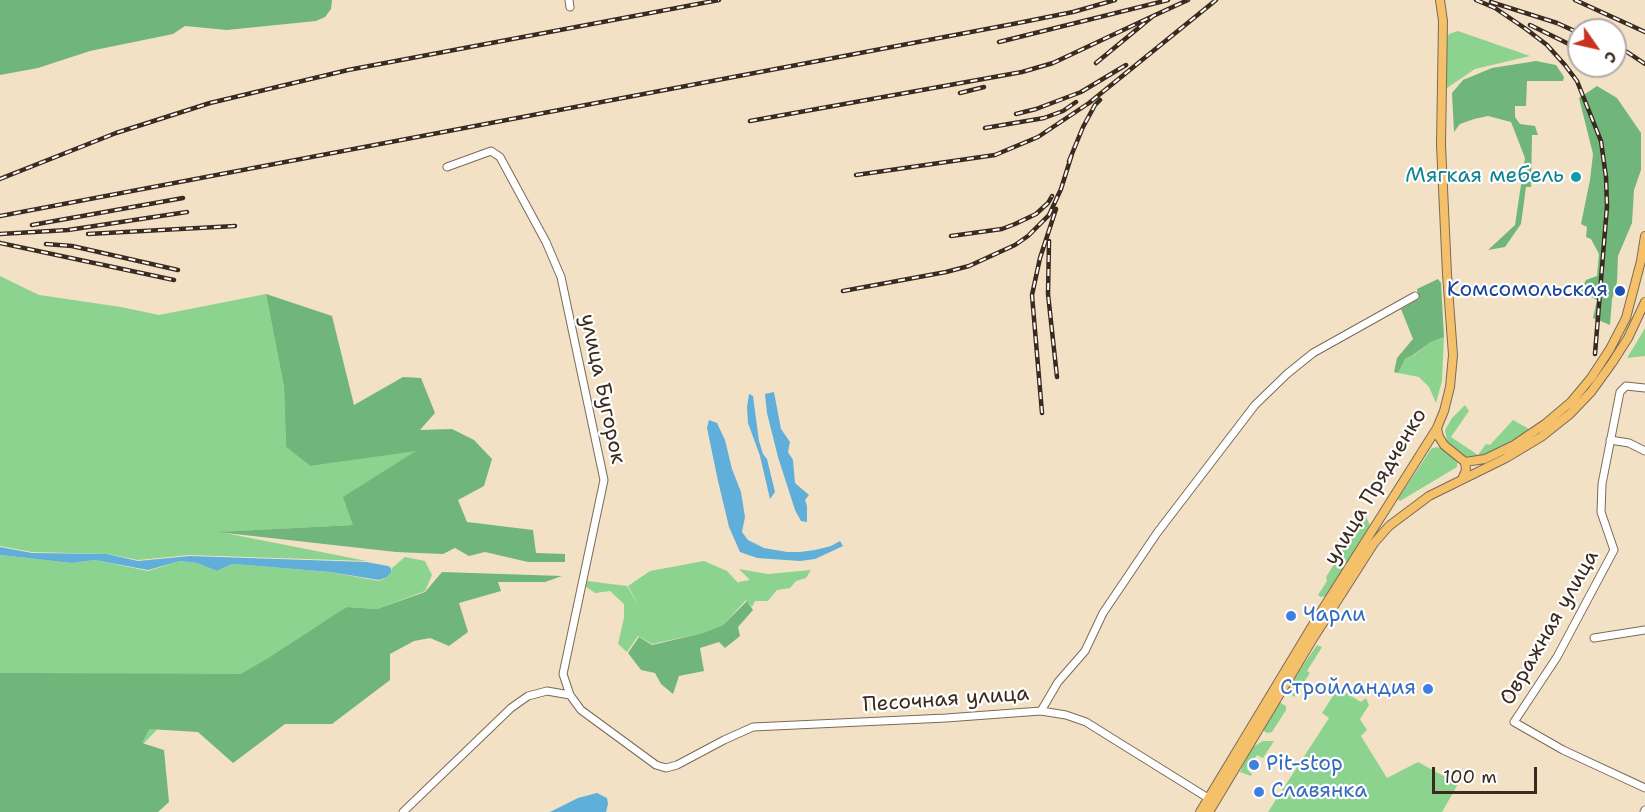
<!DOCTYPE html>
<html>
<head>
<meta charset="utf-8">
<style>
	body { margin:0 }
	#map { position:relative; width:1645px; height:812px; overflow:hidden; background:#f3e1c5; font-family:"Shantell Sans",sans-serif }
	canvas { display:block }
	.north { position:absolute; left:1567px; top:18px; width:60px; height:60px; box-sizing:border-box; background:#fff; border:2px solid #b1aaa5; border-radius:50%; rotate:124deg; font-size:16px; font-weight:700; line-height:24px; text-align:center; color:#3b2a1e }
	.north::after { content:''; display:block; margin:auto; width:21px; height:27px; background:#c8321e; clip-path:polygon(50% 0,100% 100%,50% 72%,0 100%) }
	.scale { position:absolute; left:1432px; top:767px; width:105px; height:27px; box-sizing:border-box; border:3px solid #3b2a1e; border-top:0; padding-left:8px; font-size:18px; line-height:21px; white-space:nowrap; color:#3b2a1e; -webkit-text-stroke:4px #fff; paint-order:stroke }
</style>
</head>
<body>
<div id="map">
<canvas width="1645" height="812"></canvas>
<div class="north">С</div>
<div class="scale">100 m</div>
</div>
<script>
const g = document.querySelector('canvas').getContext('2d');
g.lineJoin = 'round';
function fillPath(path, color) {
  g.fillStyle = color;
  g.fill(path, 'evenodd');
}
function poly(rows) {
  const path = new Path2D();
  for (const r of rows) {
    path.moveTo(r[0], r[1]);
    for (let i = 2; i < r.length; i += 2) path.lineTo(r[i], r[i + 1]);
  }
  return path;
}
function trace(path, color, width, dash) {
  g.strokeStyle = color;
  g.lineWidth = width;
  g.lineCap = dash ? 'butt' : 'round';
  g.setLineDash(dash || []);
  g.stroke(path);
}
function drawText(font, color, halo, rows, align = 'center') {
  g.font = font + ' "Shantell Sans",sans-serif';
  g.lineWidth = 4.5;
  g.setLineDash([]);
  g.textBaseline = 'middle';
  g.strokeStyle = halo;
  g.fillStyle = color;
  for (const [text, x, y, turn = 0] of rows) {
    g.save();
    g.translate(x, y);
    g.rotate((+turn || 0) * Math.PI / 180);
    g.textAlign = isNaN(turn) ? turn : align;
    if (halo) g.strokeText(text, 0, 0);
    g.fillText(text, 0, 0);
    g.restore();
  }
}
fillPath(poly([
	[1458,31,1530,56,1475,69,1447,88,1446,41,1449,34],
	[0,276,39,295,121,307,159,315,266,294,284,387,286,447,310,466,417,450,353,525,220,532,387,565,366,561,189,555,138,560,108,554,32,552,0,546],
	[1645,328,1645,356,1627,358,1641,335],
	[1444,337,1442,381,1436,403,1429,387,1419,377,1398,373,1405,359,1414,355,1431,342],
	[1465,405,1469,411,1451,437,1478,455,1486,444,1490,445,1513,420,1529,429,1505,445,1480,456,1467,458,1447,441,1445,430,1452,418],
	[1436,447,1442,448,1457,462,1457,467,1400,501,1398,499,1431,449],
	[1366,517,1370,525,1326,596,1321,597,1318,595,1327,581,1326,577,1353,534,1357,533],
	[0,555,72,563,95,560,148,571,180,561,197,563,217,571,232,564,246,565,330,572,379,581,387,577,391,572,392,568,405,557,425,561,432,575,425,591,377,609,347,607,340,611,268,658,162,724,80,812,0,812],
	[704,561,727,571,739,584,738,582,750,580,739,569,768,574,811,570,806,578,796,581,790,588,777,590,768,601,755,601,752,607,746,600,723,625,703,633,652,644,638,636,627,652,618,644,624,618,624,604,610,591,595,593,585,586,587,581,627,586,640,608,628,586,650,571],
	[1317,645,1322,647,1307,671,1310,673,1294,697,1289,692,1289,686],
	[1338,688,1361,702,1366,698,1369,705,1360,719,1367,730,1361,736,1387,778,1418,762,1458,784,1442,812,1268,812,1329,718,1322,713],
	[1281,703,1286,706,1286,710,1272,732,1267,733,1264,731,1264,727,1278,704],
	[1263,741,1274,741,1263,758,1257,755,1247,769,1252,774,1251,776,1240,772,1251,748]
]), '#8bd38e');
fillPath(poly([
	[0,0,332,0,331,9,325,17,316,21,227,30,185,26,173,34,90,51,38,68,0,75],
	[1536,61,1556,65,1564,77,1563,81,1527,81,1526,106,1515,106,1515,117,1520,124,1535,126,1538,135,1532,135,1531,187,1526,187,1521,224,1505,247,1488,250,1515,225,1525,158,1511,122,1488,116,1474,119,1460,124,1454,132,1452,93,1463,80,1492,68],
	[1597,86,1617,98,1641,133,1641,170,1634,190,1632,223,1618,256,1617,282,1612,299,1610,325,1593,318,1597,300,1580,292,1586,280,1597,276,1599,254,1591,239,1586,237,1587,227,1581,224,1590,180,1593,154,1579,98],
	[1438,279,1441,283,1444,337,1431,342,1413,355,1405,359,1398,373,1394,372,1397,358,1413,339,1401,309,1419,299,1417,289],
	[266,294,332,316,354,405,403,377,421,378,435,413,420,430,452,429,474,440,492,459,484,486,458,500,467,522,533,530,536,553,565,554,565,562,528,562,485,552,469,556,455,548,443,554,396,552,217,532,353,525,343,497,416,451,310,466,286,447,284,387],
	[442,572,562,576,545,582,498,582,501,591,459,603,468,632,449,646,430,638,414,641,390,654,390,680,332,724,285,724,233,763,198,732,149,729,142,743,164,750,169,802,158,812,0,812,0,673,241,674,268,658,340,611,347,607,377,609,425,592],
	[747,601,753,610,738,627,740,636,725,648,719,642,700,648,704,671,679,676,673,694,661,684,655,673,641,670,628,653,639,637,652,645,703,633,723,625]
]), '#70b579');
fillPath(poly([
	[774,392,781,429,790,442,788,452,793,460,795,483,809,495,805,500,807,506,807,522,801,521,795,510,778,457,767,413,765,394],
	[749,394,753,396,759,441,763,454,767,459,775,492,770,499,760,456,748,423,747,407],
	[709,420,717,423,725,440,732,469,741,492,745,517,742,532,748,540,764,548,787,552,800,552,815,550,831,546,840,541,843,546,815,559,800,561,757,558,740,552,729,527,718,481,707,428],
	[0,547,32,553,107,554,138,561,190,556,366,562,388,566,391,568,391,572,387,577,379,580,330,572,246,565,232,564,217,571,197,563,180,561,148,570,95,560,72,563,0,555],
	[597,793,607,798,608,804,606,812,550,812,578,798]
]), '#60aeda');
const minor = poly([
	[569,0,570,7],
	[447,167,491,151,500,157,546,242,561,277,604,480,563,674,570,695,581,710,656,765,666,768,677,765,724,740,753,727,946,718,1041,711,1058,682,1085,651,1103,613,1157,533,1255,405,1287,374,1313,353,1415,296],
	[1645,388,1626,386,1620,392,1602,484,1601,512,1614,550,1557,657,1514,722,1563,750,1645,788],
	[1610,440,1629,443,1645,451],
	[1594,638,1645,630],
	[1041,711,1066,715,1086,722,1208,798,1208,803],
	[403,812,511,708,528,696,547,691,570,695],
	[1644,812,1645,810]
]);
const major = poly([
	[1437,428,1439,437,1444,445,1465,462,1466,470,1463,477],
	[1465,462,1485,459,1514,445,1545,424,1571,402,1591,378,1610,349,1626,318,1641,261,1645,236],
	[1200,812,1317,618,1437,428,1444,411,1450,387,1453,355,1447,274,1441,145,1443,21,1440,0],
	[1209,812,1314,637,1374,543,1389,526,1429,496,1506,458,1541,437,1570,414,1591,392,1612,363,1628,338,1645,302]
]);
trace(minor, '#7b6a58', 9);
trace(major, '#7b6a58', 10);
trace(minor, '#fff', 7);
trace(major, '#f4c16a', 8);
const rail = poly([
	[1476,0,1495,8,1526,29,1547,45,1565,65,1577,81,1601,141,1606,177,1607,206,1595,354],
	[1575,0,1645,32],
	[1491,2,1557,23,1579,33],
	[1530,25,1579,49],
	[999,42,1168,0],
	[1615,44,1645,64],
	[1096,63,1153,16,1188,0],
	[960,93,984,87],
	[1016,114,1036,109,1081,92,1126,65],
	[750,121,1022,72,1053,63,1153,16],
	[985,128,1044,118,1063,111,1076,102],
	[1069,161,1083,127,1095,105,1100,100],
	[856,175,995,155,1038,137,1089,103,1216,0],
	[0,179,116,133,210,103,348,70,719,0],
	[0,216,1013,24,1073,12,1115,0],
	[32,225,183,198],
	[0,234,68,230,187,212],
	[88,234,235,226],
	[951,236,1002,229,1015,224,1036,214,1048,203,1052,196],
	[1049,241,1048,294,1057,377],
	[0,243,174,280],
	[46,244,72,246,178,270],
	[843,291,946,272,969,266,1015,245,1028,236,1049,215,1061,189,1072,154],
	[1042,413,1032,295,1040,258,1056,209]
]);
trace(rail, '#3b2a1e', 4.5);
trace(rail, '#fff', 2, [7]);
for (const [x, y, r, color] of [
	[1576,177,6,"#0f9aa8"],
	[1620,291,6,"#1a4fb4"],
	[1291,616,6,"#3f7fe0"],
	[1428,689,6,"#3f7fe0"],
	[1254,765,6,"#3f7fe0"],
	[1259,792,6,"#3f7fe0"]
]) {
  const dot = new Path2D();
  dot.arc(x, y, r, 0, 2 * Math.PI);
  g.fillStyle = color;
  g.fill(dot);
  trace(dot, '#fff', 2);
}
drawText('21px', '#0d838f', '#fff', [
	["Мягкая мебель",1564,177]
], 'right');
drawText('21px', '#164399', '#fff', [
	["Комсомольская",1608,291]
], 'right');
drawText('21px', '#3b2a1e', '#fff', [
	["улица Бугорок",602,389,78],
	["улица Прядченко",1376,487,-59],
	["Овражная улица",1550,628,-60],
	["Песочная улица",946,700,-4]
]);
drawText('21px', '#366cbe', '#fff', [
	["Чарли",1303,616],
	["Стройландия",1416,689,"right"],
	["Pit-stop",1266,765],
	["Славянка",1271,792]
], 'left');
</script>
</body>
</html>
